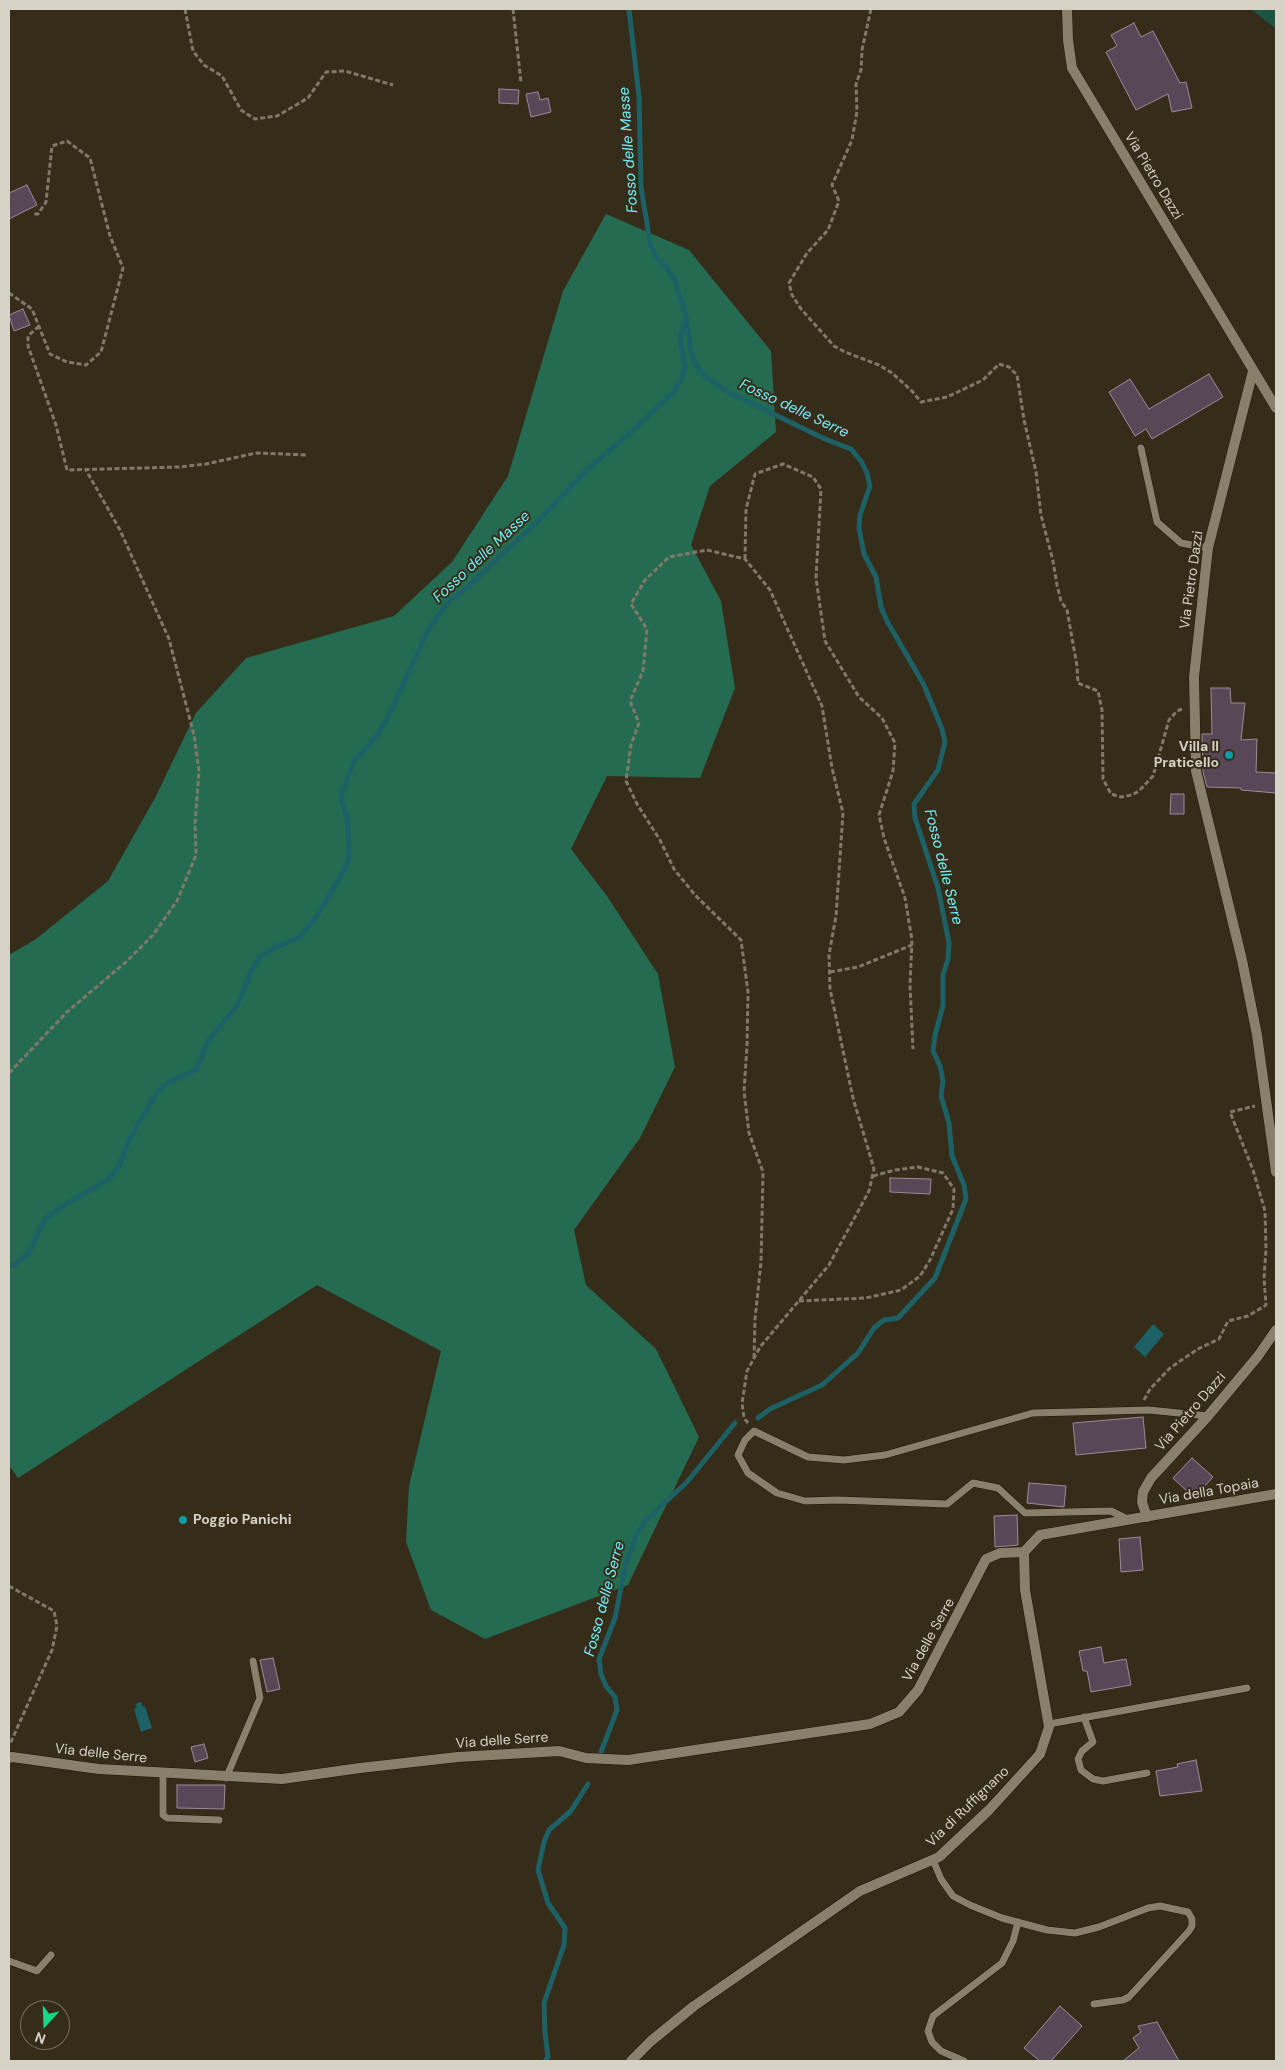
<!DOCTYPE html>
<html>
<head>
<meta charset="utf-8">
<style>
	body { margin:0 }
	#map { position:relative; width:1285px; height:2070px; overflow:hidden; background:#352d1a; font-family:"DM Sans",sans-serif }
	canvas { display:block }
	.frame { position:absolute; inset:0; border:10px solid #d6d2c6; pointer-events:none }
	.north { position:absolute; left:20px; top:2000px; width:50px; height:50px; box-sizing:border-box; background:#352d1a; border:1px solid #756f5f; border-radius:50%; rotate:200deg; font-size:14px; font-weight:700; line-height:20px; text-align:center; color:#d6d2c6 }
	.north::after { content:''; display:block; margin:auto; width:18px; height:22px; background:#15d989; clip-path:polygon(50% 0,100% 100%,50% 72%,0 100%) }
</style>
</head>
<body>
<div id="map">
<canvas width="1285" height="2070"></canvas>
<div class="frame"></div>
<div class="north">N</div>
</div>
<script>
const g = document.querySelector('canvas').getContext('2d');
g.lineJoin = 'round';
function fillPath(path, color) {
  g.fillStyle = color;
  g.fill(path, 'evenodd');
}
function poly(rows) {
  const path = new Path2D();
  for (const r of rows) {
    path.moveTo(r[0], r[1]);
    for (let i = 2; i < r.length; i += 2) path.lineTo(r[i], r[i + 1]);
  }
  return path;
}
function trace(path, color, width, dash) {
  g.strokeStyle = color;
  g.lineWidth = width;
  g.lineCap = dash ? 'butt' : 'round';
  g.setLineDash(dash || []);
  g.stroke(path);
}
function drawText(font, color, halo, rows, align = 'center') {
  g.font = font + ' "DM Sans",sans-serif';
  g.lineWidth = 4;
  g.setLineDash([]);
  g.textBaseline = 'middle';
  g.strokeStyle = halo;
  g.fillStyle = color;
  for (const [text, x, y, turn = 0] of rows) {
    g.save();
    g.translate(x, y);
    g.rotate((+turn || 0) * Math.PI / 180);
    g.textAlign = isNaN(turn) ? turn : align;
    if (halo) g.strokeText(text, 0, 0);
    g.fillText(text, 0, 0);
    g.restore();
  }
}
fillPath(poly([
	[1251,9,1276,9,1276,29]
]), '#1b543f');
fillPath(poly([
	[606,214,689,250,771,351,776,432,710,486,691,545,721,601,735,688,700,778,607,776,571,849,607,896,658,974,675,1067,640,1138,574,1230,586,1285,656,1349,699,1437,628,1585,485,1639,431,1610,406,1542,409,1486,441,1351,317,1285,18,1478,9,1465,9,955,36,939,108,881,155,798,196,713,246,658,394,616,452,562,508,476,563,291]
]), '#246b51');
fillPath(poly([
	[1153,1324,1164,1334,1145,1357,1134,1347],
	[141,1702,143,1707,145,1706,152,1728,141,1732,134,1709,137,1708,135,1704]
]), '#1d6166');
trace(poly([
	[629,9,639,97,641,187,650,242,655,257,667,268,675,281,686,317,691,351,696,366,705,376,728,392,825,439,851,449,861,461,867,473,870,486,860,515,859,528,864,554,876,577,881,607,887,621,924,685,942,729,945,742,938,770,914,804,915,818,938,888,949,943,948,959,943,975,943,1006,935,1035,933,1051,940,1066,943,1081,941,1096,949,1123,952,1156,964,1185,966,1199,935,1278,898,1318,884,1320,874,1328,858,1353,822,1385,770,1409,758,1418],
	[9,1266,14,1265,28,1254,45,1219,69,1202,96,1187,108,1179,118,1168,130,1138,158,1091,169,1082,196,1070,208,1041,234,1010,240,999,251,971,260,957,278,946,300,937,319,913,344,870,349,857,348,823,341,796,354,761,377,736,390,713,429,628,450,600,461,593,537,522,590,467,631,432,674,392,682,378,685,366,680,338,685,320],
	[601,1752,617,1710,615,1697,606,1686,601,1674,599,1659,615,1618,626,1563,637,1533,646,1520,687,1482,735,1423],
	[545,2061,548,2057,545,2033,544,2003,564,1945,565,1928,548,1903,538,1870,544,1842,549,1830,571,1811,588,1784]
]), '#1d6166', 5);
const building = poly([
	[1134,23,1141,37,1153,31,1180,83,1186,82,1192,108,1172,112,1168,94,1136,110,1106,52,1117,46,1111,35,1134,23],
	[499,89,519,90,518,104,499,103,499,89],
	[538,92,540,100,548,98,551,112,531,117,526,94,538,92],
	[27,185,37,205,9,219,9,193,27,185],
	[23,309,30,325,14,331,9,315,23,309],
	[1209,374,1223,397,1152,439,1146,429,1135,436,1109,392,1130,379,1149,409,1209,374],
	[1211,688,1230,688,1231,703,1245,703,1241,740,1257,739,1256,772,1276,773,1276,793,1241,790,1241,788,1207,787,1203,772,1202,734,1212,734,1211,688],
	[1171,794,1184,794,1184,814,1170,814,1171,794],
	[890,1178,931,1179,930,1194,890,1192,890,1178],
	[1143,1417,1146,1448,1076,1455,1073,1423,1143,1417],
	[1192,1458,1213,1477,1194,1498,1173,1478,1192,1458],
	[1029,1483,1066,1486,1064,1507,1027,1503,1029,1483],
	[1017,1515,1018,1545,995,1547,994,1516,1017,1515],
	[1140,1537,1143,1570,1121,1572,1119,1539,1140,1537],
	[1101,1647,1104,1663,1126,1659,1131,1685,1091,1692,1087,1671,1083,1671,1079,1651,1101,1647],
	[273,1658,280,1689,267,1692,260,1660,273,1658],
	[204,1744,208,1758,195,1762,191,1747,204,1744],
	[1196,1760,1202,1791,1160,1796,1156,1771,1178,1767,1177,1764,1196,1760],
	[177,1785,225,1785,224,1809,177,1808,177,1785],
	[1060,2006,1082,2026,1051,2061,1040,2061,1024,2048,1060,2006],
	[1157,2022,1179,2061,1123,2061,1139,2048,1133,2038,1141,2032,1138,2026,1157,2022]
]);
fillPath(building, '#584757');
trace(building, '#9d8a9c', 1);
const lane = poly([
	[1141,448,1157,522,1181,543,1208,548],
	[1129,1520,1111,1511,1025,1513,998,1488,973,1483,947,1504,838,1500,805,1501,777,1493,748,1473,738,1455,745,1440,754,1431,808,1457,844,1460,885,1455,1033,1413,1149,1410,1208,1416],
	[1084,1717,1093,1742,1082,1751,1078,1759,1081,1770,1093,1779,1103,1781,1147,1773],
	[1049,1724,1247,1688],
	[163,1774,163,1815,167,1818,219,1820],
	[226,1778,260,1698,253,1661],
	[933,1860,941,1879,953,1896,970,1905,1002,1918,1047,1930,1075,1933,1099,1927,1148,1908,1160,1906,1188,1912,1192,1919,1192,1926,1189,1931,1129,1997,1123,2000,1094,2004],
	[9,1961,37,1971,51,1955],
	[964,2061,941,2051,932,2042,928,2031,933,2016,1002,1963,1013,1941,1018,1922]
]);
const street = poly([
	[1067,9,1068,40,1072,68,1276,408],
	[1253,371,1208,548,1194,677,1196,771,1242,960,1257,1035,1276,1172],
	[1147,1517,1142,1502,1143,1492,1151,1478,1208,1416,1258,1356,1276,1330],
	[9,1758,12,1757,99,1769,282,1779,360,1768,458,1757,559,1751,586,1758,628,1760,870,1724,899,1712,918,1690,986,1559,1000,1553,1024,1552],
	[631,2061,651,2041,694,2006,860,1891,939,1857,989,1810,1040,1754,1049,1727,1025,1590,1024,1552,1040,1535,1276,1494]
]);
trace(lane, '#1c1504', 8);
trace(street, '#1c1504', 11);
trace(poly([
	[185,9,193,51,204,65,222,76,241,110,255,119,277,116,308,98,326,72,345,71,393,85],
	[513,9,521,83],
	[871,9,862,50,861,70,856,84,857,111,852,140,832,185,839,201,828,230,807,253,789,283,792,295,801,309,834,346,845,352,879,365,892,373,912,391,921,402,947,397,983,380,999,364,1009,367,1017,375,1024,420,1036,472,1041,515,1053,561,1057,585,1061,601,1067,610,1077,666,1078,683,1098,691,1102,710,1103,779,1111,794,1121,797,1132,795,1139,791,1153,776,1169,720,1177,711,1182,709],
	[9,293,32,309,50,354,67,362,86,365,101,352,123,268,110,236,90,158,67,141,52,146,46,202,38,214,33,214],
	[39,326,28,336,28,346,56,425,67,470,179,467,206,464,256,453,308,455],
	[745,559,746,509,755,474,783,464,813,477,821,489,816,578,825,641,859,697,882,718,895,743,893,771,879,815,884,838,905,898,912,940,910,985,913,1049],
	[830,972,858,967,912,945],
	[9,1073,67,1012,127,961,153,935,177,901,196,855,195,824,199,771,194,735,169,639,120,530,86,470],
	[799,1301,866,1298,901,1290,920,1276,930,1260,953,1209,954,1189,943,1173,918,1167,895,1170,873,1176],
	[1144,1400,1150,1389,1170,1368,1198,1349,1219,1339,1228,1321,1248,1316,1266,1305,1264,1278,1266,1250,1265,1211,1253,1170,1230,1112,1255,1106],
	[748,1423,744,1418,742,1403,747,1371,760,1347,829,1265,869,1191,874,1169,853,1098,830,989,829,955,836,916,843,813,832,768,822,706,770,590,745,559,707,550,669,557,645,580,631,604,647,629,643,671,630,701,639,723,631,745,626,781,637,804,660,840,674,869,695,895,741,940,748,992,747,1046,744,1091,749,1133,763,1172,761,1262,755,1319,754,1358],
	[9,1586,54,1611,57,1626,52,1650,10,1744]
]), '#7f7969', 3, [5, 2.5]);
trace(lane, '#88806a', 7);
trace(street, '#88806a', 10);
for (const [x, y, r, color] of [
	[1229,755,5,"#0f9aa8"],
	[183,1520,5,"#0f9aa8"]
]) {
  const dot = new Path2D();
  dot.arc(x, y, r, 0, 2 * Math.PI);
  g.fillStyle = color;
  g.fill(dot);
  trace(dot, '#352d1a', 2);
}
drawText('14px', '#d6d2c6', '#352d1a', [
	["Via Pietro Dazzi",1153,176,59],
	["Via Pietro Dazzi",1192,580,-82],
	["Via Pietro Dazzi",1191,1412,-49],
	["Via della Topaia",1209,1492,-10],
	["Via delle Serre",929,1640,-61],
	["Via delle Serre",502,1741,-4],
	["Via delle Serre",101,1754,6],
	["Via di Ruffignano",968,1807,-44]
]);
drawText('bold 14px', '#d6d2c6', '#352d1a', [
	["Villa Il",1219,747],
	["Praticello",1219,763],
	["Poggio Panichi",193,1520,"left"]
], 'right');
drawText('italic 15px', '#71eff9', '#352d1a', [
	["Fosso delle Masse",629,150,-94],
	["Fosso delle Serre",794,409,25],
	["Fosso delle Masse",482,557,-43],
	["Fosso delle Serre",943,867,76],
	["Fosso delle Serre",605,1599,-75]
]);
</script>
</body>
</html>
